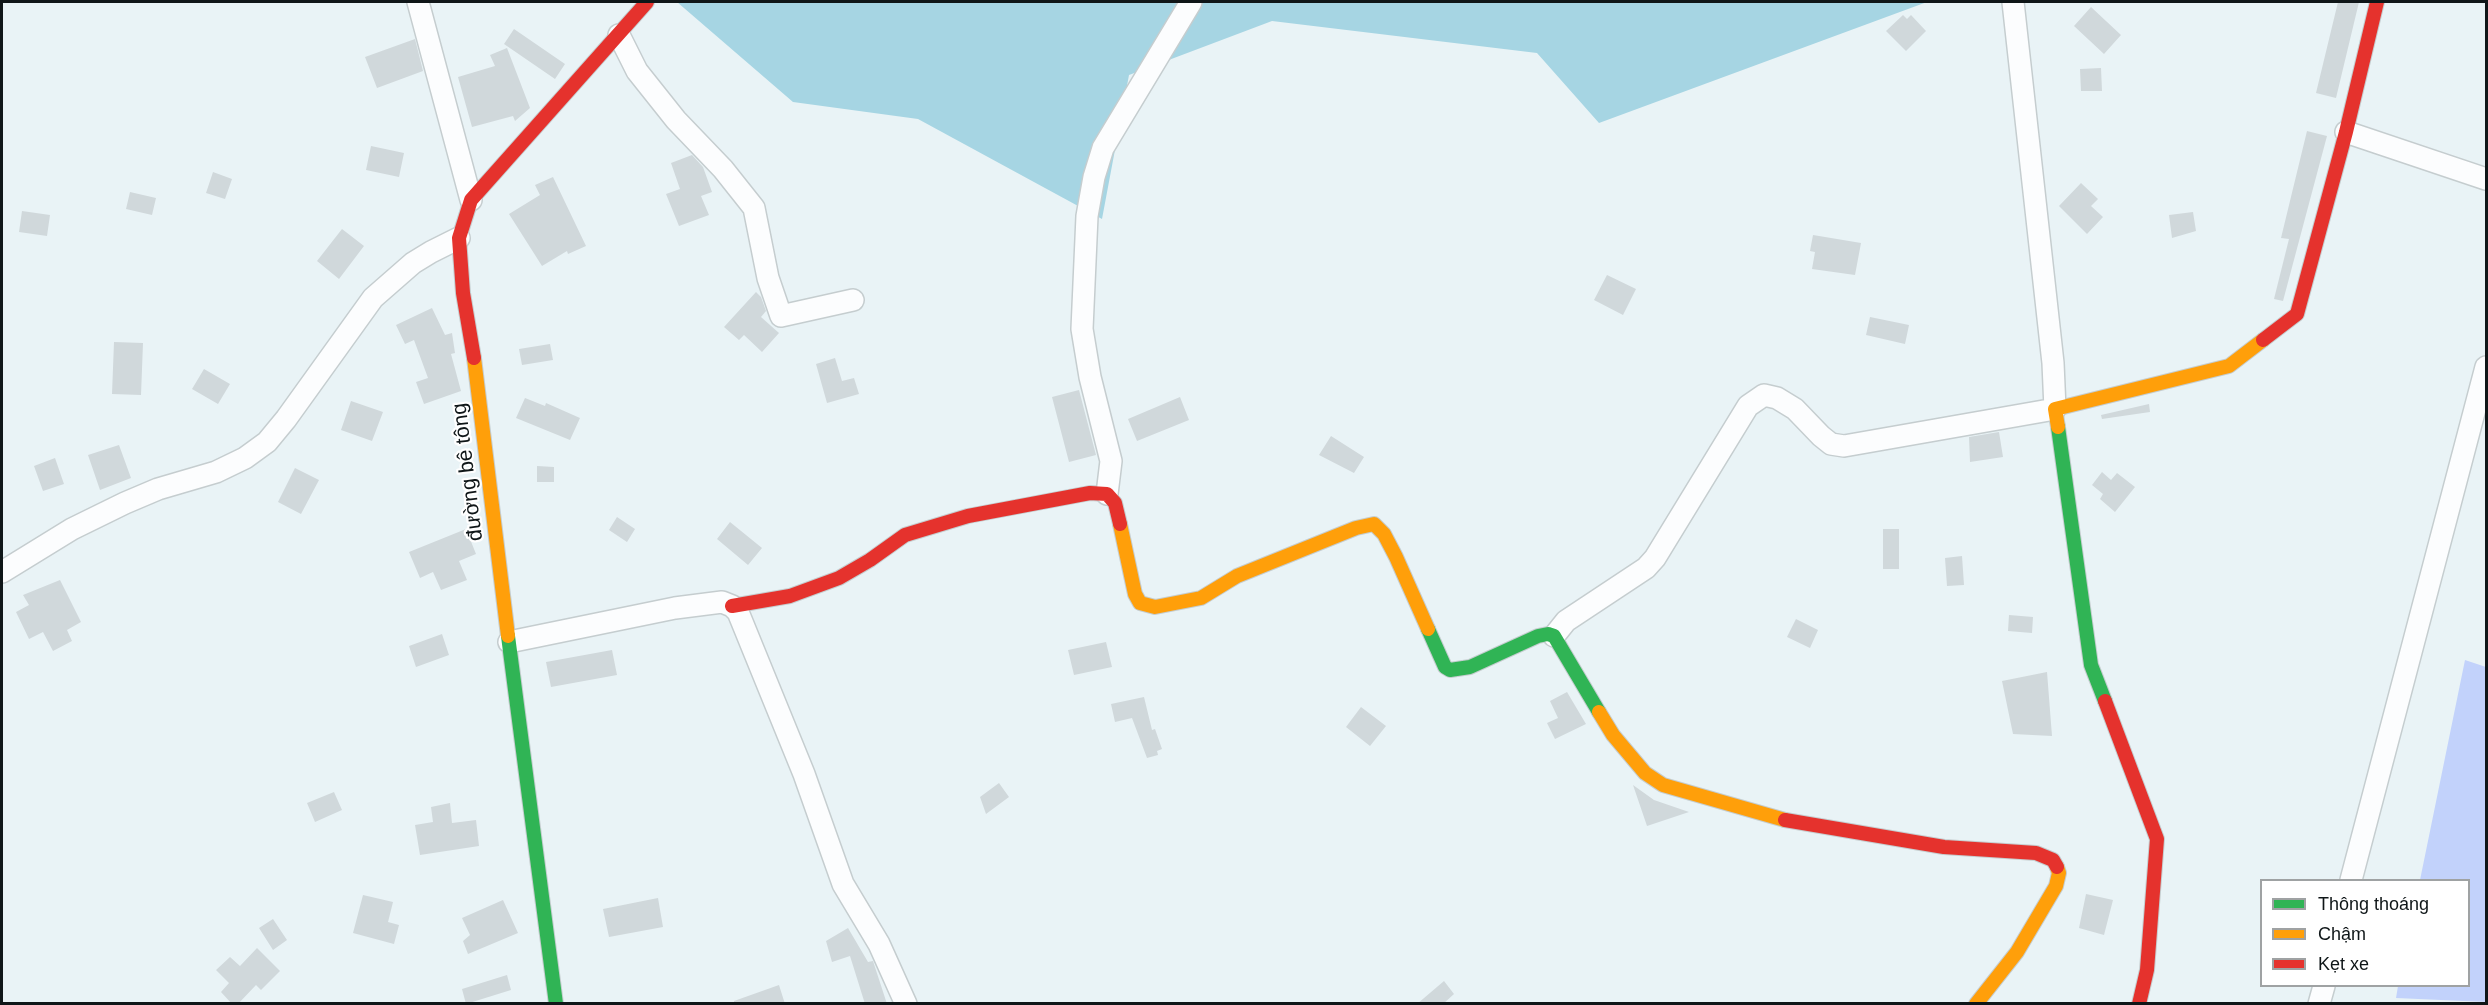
<!DOCTYPE html>
<html>
<head>
<meta charset="utf-8">
<style>
	body { margin:0 }
	#map { position:relative; width:2488px; height:1005px; overflow:hidden; background:#e9f3f6; font-family:Helvetica,sans-serif }
	canvas { display:block }
	.frame { position:absolute; inset:0; border:3px solid #0f1618; pointer-events:none }
	.legend { position:absolute; left:2260px; top:879px; width:210px; height:108px; box-sizing:border-box; background:#fff; border:2px solid #9fa2a3; margin:0; padding:8px 10px; list-style:none; font-size:18px; color:#0f1618 }
	.legend li { display:flex; align-items:center; gap:12px; height:30px }
	.legend b { width:30px; border:2px solid #9fa2a3 }
</style>
</head>
<body>
<div id="map">
<canvas width="2488" height="1005"></canvas>
<div class="frame"></div>
<ul class="legend">
<li><b style="height:8px;background:#30b455"></b>Thông thoáng</li>
<li><b style="height:8px;background:#ff9f0a"></b>Chậm</li>
<li><b style="height:8px;background:#e5322d"></b>Kẹt xe</li>
</ul>
</div>
<script>
const g = document.querySelector('canvas').getContext('2d');
g.lineJoin = 'round';
function fillPath(path, color) {
  g.fillStyle = color;
  g.fill(path, 'evenodd');
}
function poly(rows) {
  const path = new Path2D();
  for (const r of rows) {
    path.moveTo(r[0], r[1]);
    for (let i = 2; i < r.length; i += 2) path.lineTo(r[i], r[i + 1]);
  }
  return path;
}
function trace(path, color, width, dash) {
  g.strokeStyle = color;
  g.lineWidth = width;
  g.lineCap = dash ? 'butt' : 'round';
  g.setLineDash(dash || []);
  g.stroke(path);
}
function drawText(font, color, halo, rows, align = 'center') {
  g.font = font + ' Helvetica,sans-serif';
  g.lineWidth = 4.5;
  g.setLineDash([]);
  g.textBaseline = 'middle';
  g.strokeStyle = halo;
  g.fillStyle = color;
  for (const [text, x, y, turn = 0] of rows) {
    g.save();
    g.translate(x, y);
    g.rotate((+turn || 0) * Math.PI / 180);
    g.textAlign = isNaN(turn) ? turn : align;
    if (halo) g.strokeText(text, 0, 0);
    g.fillText(text, 0, 0);
    g.restore();
  }
}
fillPath(poly([
	[677,2,1927,2,1599,123,1537,53,1272,21,1129,75,1102,219,918,119,793,102]
]), '#a6d5e3');
fillPath(poly([
	[2465,660,2486,667,2486,1002,2396,998,2398,986,2468,986,2468,880,2420,880]
]), '#c2d2fb');
fillPath(poly([
	[2338,2,2359,2,2336,98,2316,93],
	[2091,7,2121,35,2104,54,2074,26],
	[1903,15,1907,19,1911,15,1926,31,1906,51,1886,31],
	[514,29,565,64,555,79,504,44],
	[415,39,423,71,377,88,365,57],
	[507,48,530,108,515,121,513,116,472,127,458,77,495,66,490,55],
	[2101,68,2102,91,2081,91,2080,69],
	[2307,131,2327,136,2283,301,2274,299,2289,239,2281,238],
	[371,146,404,153,399,177,366,170],
	[692,155,703,167,712,192,701,196,709,215,679,226,666,194,680,189,671,163],
	[213,172,232,179,225,199,206,193],
	[553,177,586,246,568,254,567,251,542,266,509,214,540,195,535,185],
	[2081,183,2098,199,2091,206,2103,217,2087,234,2059,206],
	[130,192,156,198,152,215,126,209],
	[22,211,50,215,47,236,19,232],
	[2193,212,2196,231,2172,238,2169,215],
	[342,229,364,246,339,279,317,261],
	[1813,235,1861,243,1855,275,1812,269,1815,252,1810,251],
	[1607,275,1636,289,1623,315,1594,300],
	[756,292,761,297,766,311,761,317,779,333,762,352,744,335,739,340,724,327],
	[432,308,445,335,452,333,455,353,451,354,461,391,424,404,416,382,428,378,414,340,405,344,396,325],
	[1870,317,1909,325,1905,344,1866,335],
	[114,342,143,343,141,395,112,394],
	[550,344,553,360,522,365,519,349],
	[835,358,842,381,854,378,859,394,827,403,816,364],
	[204,369,230,384,218,404,192,389],
	[1079,390,1096,455,1069,462,1052,397],
	[1180,397,1189,420,1137,441,1128,419],
	[525,398,545,406,546,403,580,418,570,440,516,418],
	[351,401,383,412,372,441,341,430],
	[2149,404,2150,412,2102,419,2101,415],
	[1999,432,2003,457,1970,462,1969,437],
	[1331,436,1364,457,1354,473,1319,455],
	[119,445,131,478,100,490,88,455],
	[55,458,64,484,43,491,34,466],
	[537,466,554,467,554,482,537,482],
	[295,468,319,480,301,514,278,502],
	[2102,472,2111,480,2117,473,2135,487,2115,512,2100,499,2103,494,2092,485],
	[617,517,635,529,627,542,609,530],
	[730,522,762,548,748,565,717,539],
	[466,529,476,554,459,561,467,580,441,590,433,572,420,578,409,552],
	[1883,529,1899,529,1899,569,1883,569],
	[1962,556,1964,585,1947,586,1945,558],
	[60,580,81,622,67,630,72,641,53,651,43,632,29,639,16,612,29,605,23,595],
	[2009,615,2033,617,2032,633,2008,631],
	[1796,619,1818,630,1810,648,1787,637],
	[442,634,449,655,416,667,409,646],
	[1106,642,1112,667,1074,675,1068,650],
	[612,650,617,675,551,687,546,662],
	[2047,672,2052,736,2013,734,2002,681],
	[1567,692,1586,724,1555,739,1547,723,1558,718,1550,701],
	[1144,697,1152,730,1155,729,1162,749,1157,751,1158,755,1147,758,1132,718,1115,722,1111,704],
	[1361,707,1386,726,1370,746,1346,727],
	[999,783,1009,797,986,814,980,797],
	[1633,785,1654,800,1689,812,1647,826],
	[334,792,342,810,315,822,307,803],
	[450,803,452,823,476,820,479,846,420,855,415,825,433,822,431,807],
	[2086,894,2113,900,2104,935,2079,928],
	[363,895,393,902,388,922,399,925,394,944,353,933],
	[658,898,663,927,609,937,603,909],
	[503,900,518,933,468,954,463,941,470,935,462,918],
	[273,919,287,940,273,950,259,928],
	[848,928,868,962,873,961,887,1004,865,1004,850,956,832,962,826,941],
	[257,948,280,971,261,990,256,985,238,1004,232,1004,221,992,229,983,216,970,230,957,240,966],
	[507,975,511,990,466,1004,462,989],
	[1444,981,1454,994,1443,1004,1417,1004],
	[779,985,785,1004,734,1004,734,1001]
]), '#d0d8db');
const street = poly([
	[418,2,471,200],
	[619,35,637,71,676,120,723,169,754,208,768,278,781,316,853,300],
	[2346,132,2486,179],
	[1107,494,1111,461,1090,377,1082,329,1087,216,1094,177,1103,148,1191,2],
	[2,572,72,529,125,503,158,489,216,472,245,458,267,442,286,419,373,298,413,263,431,252,459,238],
	[1554,636,1566,621,1646,568,1655,558,1748,406,1764,395,1777,398,1795,409,1821,436,1831,444,1844,446,2055,409,2053,363,2013,2],
	[509,642,675,608,722,602,732,606,738,612,804,774,843,884,879,944,906,1004],
	[2351,880,2486,367],
	[2319,1004,2324,986]
]);
const fast = poly([
	[2058,427,2091,665,2105,701],
	[1428,629,1445,667,1450,670,1470,667,1538,636,1548,634,1554,636,1599,712],
	[508,636,556,1004]
]);
const slow = poly([
	[474,358,508,636],
	[2058,427,2055,409,2229,366,2263,340],
	[1120,524,1135,594,1140,603,1155,607,1201,598,1237,576,1356,528,1374,524,1384,534,1396,557,1428,629],
	[1599,712,1613,735,1645,773,1663,785,1785,820],
	[1976,1004,2017,952,2056,886,2059,873,2057,867]
]);
const jam = poly([
	[2263,340,2297,314,2346,132,2377,2],
	[474,358,463,293,459,238,471,200,647,2],
	[732,606,790,596,839,578,870,560,905,535,968,516,1090,493,1107,494,1115,503,1120,524],
	[2105,701,2157,839,2147,970,2139,1004],
	[1785,820,1944,847,2036,853,2053,860,2057,867]
]);
trace(street, '#c5cdcf', 24);
trace(fast, '#c5cdcf', 16);
trace(slow, '#c5cdcf', 16);
trace(jam, '#c5cdcf', 16);
trace(street, '#fcfdfe', 21);
trace(fast, '#30b455', 14);
trace(slow, '#ff9f0a', 14);
trace(jam, '#e5322d', 14);
drawText('21px', '#0f1618', '#fff', [
	["đường bê tông",468,472,-97]
]);
</script>
</body>
</html>
